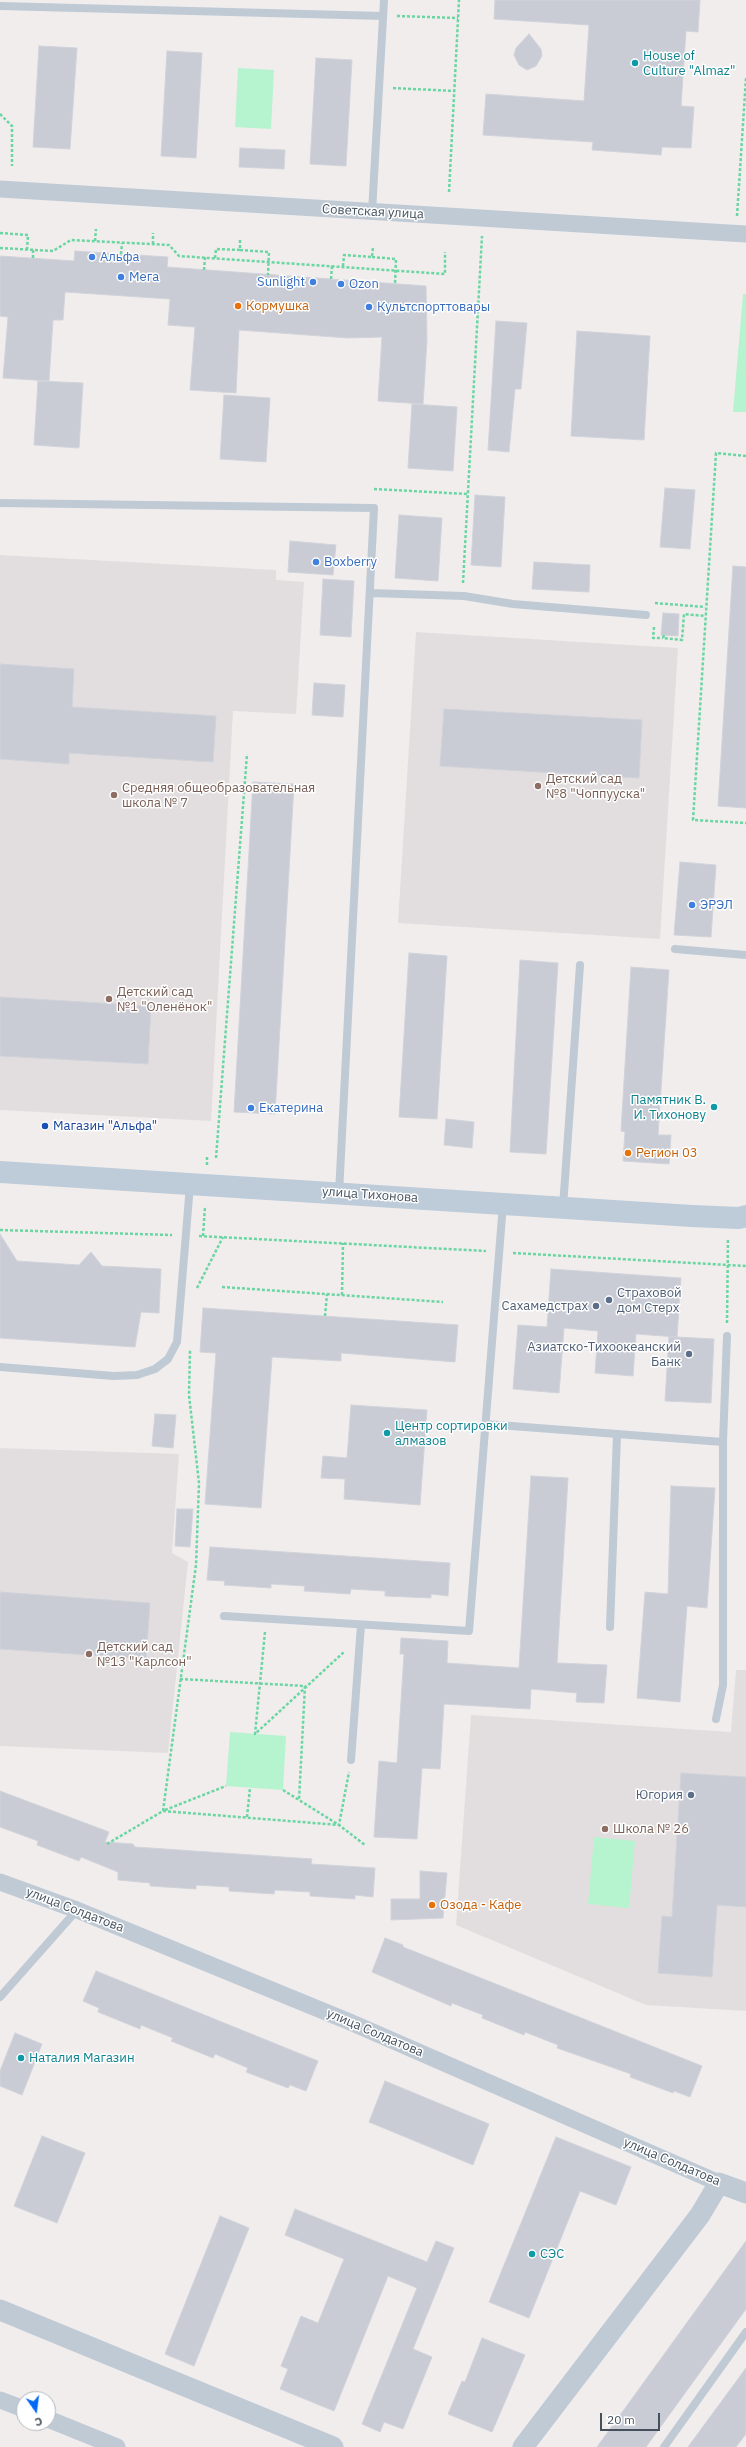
<!DOCTYPE html>
<html>
<head>
<meta charset="utf-8">
<style>
	body { margin:0 }
	#map { position:relative; width:746px; height:2447px; overflow:hidden; background:#f1eded; font-family:"IBM Plex Sans",sans-serif }
	canvas { display:block }
	.north { position:absolute; left:16px; top:2391px; width:40px; height:40px; box-sizing:border-box; background:#fff; border:1px solid #b4b9be; border-radius:50%; rotate:166deg; font-size:11px; font-weight:700; line-height:16px; text-align:center; color:#44515d }
	.north::after { content:''; display:block; margin:auto; width:14px; height:18px; background:#036af5; clip-path:polygon(50% 0,100% 100%,50% 72%,0 100%) }
	.scale { position:absolute; left:600px; top:2413px; width:60px; height:18px; box-sizing:border-box; border:2px solid #44515d; border-top:0; padding-left:5px; font-size:12px; line-height:14px; white-space:nowrap; color:#44515d; -webkit-text-stroke:3px #fff; paint-order:stroke }
</style>
</head>
<body>
<div id="map">
<canvas width="746" height="2447"></canvas>
<div class="north">С</div>
<div class="scale">20 m</div>
</div>
<script>
const g = document.querySelector('canvas').getContext('2d');
g.lineJoin = 'round';
function fillPath(path, color) {
  g.fillStyle = color;
  g.fill(path, 'evenodd');
}
function poly(rows) {
  const path = new Path2D();
  for (const r of rows) {
    path.moveTo(r[0], r[1]);
    for (let i = 2; i < r.length; i += 2) path.lineTo(r[i], r[i + 1]);
  }
  return path;
}
function trace(path, color, width, dash) {
  g.strokeStyle = color;
  g.lineWidth = width;
  g.lineCap = dash ? 'butt' : 'round';
  g.setLineDash(dash || []);
  g.stroke(path);
}
function drawText(font, color, halo, rows, align = 'center') {
  g.font = font + ' "IBM Plex Sans",sans-serif';
  g.lineWidth = 3;
  g.setLineDash([]);
  g.textBaseline = 'middle';
  g.strokeStyle = halo;
  g.fillStyle = color;
  for (const [text, x, y, turn = 0] of rows) {
    g.save();
    g.translate(x, y);
    g.rotate((+turn || 0) * Math.PI / 180);
    g.textAlign = isNaN(turn) ? turn : align;
    if (halo) g.strokeText(text, 0, 0);
    g.fillText(text, 0, 0);
    g.restore();
  }
}
fillPath(poly([
	[0,555,276,570,276,580,304,582,296,714,233,711,211,1121,0,1110],
	[416,632,678,648,660,939,398,923],
	[0,1448,179,1454,172,1553,188,1562,168,1753,0,1746],
	[736,1670,746,1670,746,2011,646,2005,456,1925,471,1715,731,1732]
]), '#e2dedf');
fillPath(poly([
	[238,68,274,70,271,129,235,127],
	[743,294,746,294,746,412,733,412],
	[230,1732,286,1736,283,1790,226,1786],
	[594,1837,635,1841,629,1908,588,1904]
]), '#b6f4cf');
const building = poly([
	[495,0,700,0,698,32,686,31,681,106,694,107,691,148,662,147,661,155,592,150,593,142,483,135,486,94,584,101,589,25,494,19,495,0],
	[529,34,541,49,542,56,536,66,527,70,519,65,514,55,516,48,529,34],
	[39,46,77,48,70,149,33,147,39,46],
	[167,51,202,53,196,158,161,156,167,51],
	[316,58,352,60,346,166,310,164,316,58],
	[240,148,285,150,284,169,239,167,240,148],
	[75,251,168,257,167,267,426,286,427,340,423,404,378,401,382,337,348,338,239,330,236,393,190,390,195,327,168,325,170,299,65,292,63,320,53,320,49,381,3,378,8,317,0,316,0,256,74,261,75,251],
	[496,321,527,323,521,389,515,389,509,452,488,450,496,321],
	[577,331,650,336,644,440,571,436,577,331],
	[38,381,83,383,79,448,34,445,38,381],
	[224,395,270,398,266,462,220,459,224,395],
	[412,404,457,407,453,471,408,468,412,404],
	[665,488,695,490,690,549,660,547,665,488],
	[475,495,505,497,501,567,471,565,475,495],
	[399,515,442,518,438,581,395,578,399,515],
	[290,541,336,545,333,575,288,572,290,541],
	[534,562,590,565,589,592,532,589,534,562],
	[733,566,746,567,746,808,718,806,733,566],
	[323,579,354,581,351,637,320,635,323,579],
	[663,613,679,614,678,636,661,635,663,613],
	[0,664,74,669,72,707,216,716,213,762,69,753,69,764,0,759,0,664],
	[314,683,345,685,343,717,312,715,314,683],
	[444,709,642,720,639,778,440,766,444,709],
	[253,782,294,784,275,1114,234,1112,253,782],
	[680,862,716,865,711,937,674,935,680,862],
	[409,953,447,956,437,1119,399,1117,409,953],
	[520,960,558,963,546,1154,510,1152,520,960],
	[631,967,669,970,658,1135,671,1135,669,1164,623,1161,625,1132,621,1131,631,967],
	[0,997,151,1006,148,1064,0,1056,0,997],
	[446,1119,474,1122,472,1148,444,1145,446,1119],
	[0,1234,17,1261,79,1265,91,1252,102,1266,161,1269,159,1313,141,1312,135,1347,0,1338,0,1234],
	[551,1269,681,1278,677,1337,714,1339,711,1403,665,1401,669,1336,676,1337,636,1334,633,1376,595,1373,598,1331,564,1328,559,1393,513,1389,518,1325,547,1327,551,1269],
	[203,1308,458,1325,455,1362,341,1353,341,1361,272,1357,261,1508,205,1504,216,1353,200,1352,203,1308],
	[351,1405,427,1410,420,1505,344,1499,345,1479,321,1478,323,1456,347,1458,351,1405],
	[155,1414,176,1415,173,1448,152,1446,155,1414],
	[531,1476,568,1478,557,1663,607,1665,604,1703,576,1702,577,1693,531,1689,530,1709,444,1704,440,1769,422,1768,417,1839,374,1837,379,1761,397,1763,404,1654,400,1654,401,1638,448,1641,447,1663,519,1668,531,1476],
	[671,1486,715,1488,707,1608,687,1606,680,1702,637,1698,645,1592,668,1594,671,1486],
	[177,1509,193,1509,190,1547,175,1546,177,1509],
	[210,1547,450,1563,448,1596,431,1594,431,1598,385,1596,385,1591,351,1589,350,1594,304,1591,305,1586,271,1584,271,1588,224,1585,225,1581,207,1580,210,1547],
	[0,1592,150,1603,146,1659,0,1649,0,1592],
	[681,1773,746,1777,746,1907,717,1905,712,1977,658,1973,662,1916,672,1917,681,1773],
	[0,1791,109,1832,105,1842,133,1844,135,1847,312,1859,311,1864,375,1868,373,1897,355,1895,355,1899,310,1896,310,1892,275,1890,274,1894,229,1891,229,1887,196,1885,196,1889,150,1886,150,1883,118,1880,118,1872,81,1857,79,1861,37,1845,38,1841,0,1827,0,1791],
	[420,1871,447,1873,443,1918,391,1920,391,1899,420,1899,420,1871],
	[385,1938,403,1945,403,1947,702,2066,690,2097,674,2091,673,2093,630,2077,631,2074,557,2048,558,2045,525,2032,524,2035,482,2018,483,2015,452,2003,451,2006,372,1972,385,1938],
	[96,1971,318,2061,306,2091,290,2085,288,2088,246,2072,248,2068,215,2054,213,2058,171,2041,173,2038,141,2025,140,2029,98,2012,99,2008,83,2001,96,1971],
	[15,2033,42,2044,22,2095,0,2086,0,2071,15,2033],
	[385,2081,489,2124,473,2165,369,2122,385,2081],
	[42,2136,85,2153,57,2223,14,2206,42,2136],
	[556,2137,631,2167,616,2205,580,2191,529,2318,489,2302,556,2137],
	[295,2209,427,2262,436,2241,454,2248,413,2349,432,2357,403,2429,384,2422,380,2432,362,2424,417,2288,388,2276,334,2411,280,2389,288,2369,281,2366,301,2316,318,2323,344,2259,285,2235,295,2209],
	[220,2216,249,2228,194,2366,165,2354,220,2216],
	[746,2241,746,2309,646,2447,597,2447,746,2241],
	[482,2338,525,2355,492,2432,448,2414,462,2381,465,2382,482,2338],
	[746,2368,746,2434,736,2447,688,2447,746,2368]
]);
fillPath(building, '#c9ccd4');
trace(building, '#d1d3da', 1);
trace(poly([
	[397,16,458,18],
	[393,88,454,91],
	[0,114,12,126,12,166],
	[449,192,459,0],
	[737,216,746,78],
	[0,233,28,235,27,250],
	[95,241,96,229],
	[153,244,153,233],
	[0,248,53,251,71,240,169,245,179,256,445,274,445,252],
	[240,250,269,252,268,275],
	[121,254,122,243],
	[372,257,396,259,395,284],
	[33,258,33,250],
	[215,258,216,249,240,250,240,239],
	[343,266,344,255,372,257,373,247],
	[204,270,205,257],
	[331,279,332,266],
	[746,456,716,453,693,820,746,823],
	[374,489,468,494],
	[463,583,482,236],
	[655,603,705,607],
	[654,627,653,638,663,638],
	[664,635,663,638,682,640,684,614,705,616],
	[216,1158,247,754],
	[207,1165,207,1157],
	[0,1230,172,1235],
	[199,1236,486,1251],
	[203,1236,205,1206],
	[513,1253,746,1266],
	[222,1287,443,1302],
	[197,1288,223,1237],
	[342,1295,343,1243],
	[325,1316,327,1294],
	[727,1323,728,1238],
	[265,1632,255,1734,344,1652],
	[180,1679,305,1686,299,1800],
	[283,1790,339,1825,365,1845],
	[165,1810,226,1786],
	[163,1811,339,1825,349,1772],
	[247,1817,250,1788],
	[107,1844,163,1811,196,1565,199,1483,189,1395,190,1350]
]), '#6ad6a2', 2.5, [3, 2]);
trace(poly([
	[0,6,383,16],
	[372,212,384,0],
	[0,503,374,508,339,1193],
	[370,593,464,596,513,604,646,615],
	[675,949,746,955],
	[563,1207,580,965],
	[0,1367,114,1376,137,1375,155,1369,168,1359,177,1342,190,1185],
	[485,1424,723,1442],
	[224,1616,469,1631,503,1204],
	[610,1627,617,1434],
	[716,1719,723,1685,723,1442,727,1336],
	[351,1760,361,1625],
	[0,1997,77,1910],
	[664,2447,746,2332]
]), '#bfcad5', 8);
trace(poly([
	[0,189,746,234],
	[0,1882,77,1910,350,2022,719,2183],
	[0,2400,24,2409],
	[48,2419,117,2447]
]), '#bfcad5', 17);
trace(poly([
	[0,2310,333,2447],
	[523,2447,700,2215,719,2183,746,2193]
]), '#bfcad5', 21);
trace(poly([
	[0,1172,692,1216,739,1218,746,1216]
]), '#becbd9', 22);
for (const [x, y, r, color] of [
	[635,63,4,"#0f9aa8"],
	[92,257,4,"#3f7fe0"],
	[121,277,4,"#3f7fe0"],
	[313,282,4,"#3f7fe0"],
	[341,284,4,"#3f7fe0"],
	[238,306,4,"#e8710a"],
	[369,307,4,"#3f7fe0"],
	[316,562,4,"#3f7fe0"],
	[538,786,4,"#8d6e63"],
	[114,795,4,"#8d6e63"],
	[692,905,4,"#3f7fe0"],
	[109,999,4,"#8d6e63"],
	[714,1107,4,"#0f9aa8"],
	[251,1108,4,"#3f7fe0"],
	[45,1126,4,"#1a4fb4"],
	[628,1153,4,"#e8710a"],
	[609,1300,4,"#5c6f8a"],
	[596,1306,4,"#5c6f8a"],
	[689,1354,4,"#5c6f8a"],
	[387,1433,4,"#0f9aa8"],
	[89,1654,4,"#8d6e63"],
	[691,1795,4,"#5c6f8a"],
	[605,1829,4,"#8d6e63"],
	[432,1905,4,"#e8710a"],
	[21,2058,4,"#0f9aa8"],
	[532,2254,4,"#0f9aa8"]
]) {
  const dot = new Path2D();
  dot.arc(x, y, r, 0, 2 * Math.PI);
  g.fillStyle = color;
  g.fill(dot);
  trace(dot, '#fff', 1.5);
}
drawText('13px', '#0d838f', '#fff', [
	["House of",643,56],
	["Culture \"Almaz\"",643,71],
	["Памятник В.",706,1100,"right"],
	["И. Тихонову",706,1115,"right"],
	["Центр сортировки",395,1426],
	["алмазов",395,1441],
	["Наталия Магазин",29,2058],
	["СЭС",540,2254]
], 'left');
drawText('13px', '#44515d', '#fff', [
	["Советская улица",373,212,3],
	["улица Тихонова",370,1195,4],
	["улица Солдатова",75,1910,21],
	["улица Солдатова",375,2033,23],
	["улица Солдатова",672,2162,23]
]);
drawText('13px', '#366cbe', '#fff', [
	["Альфа",100,257],
	["Мега",129,277],
	["Sunlight",305,282,"right"],
	["Ozon",349,284],
	["Культспорттовары",377,307],
	["Boxberry",324,562],
	["ЭРЭЛ",700,905],
	["Екатерина",259,1108]
], 'left');
drawText('13px', '#c56008', '#fff', [
	["Кормушка",246,306],
	["Регион 03",636,1153],
	["Озода - Кафе",440,1905]
], 'left');
drawText('13px', '#785e54', '#fff', [
	["Детский сад",546,779],
	["№8 \"Чоппууска\"",546,794],
	["Cредняя общеобразовательная",122,788],
	["школа № 7",122,803],
	["Детский сад",117,992],
	["№1 \"Оленёнок\"",117,1007],
	["Детский сад",97,1647],
	["№13 \"Карлсон\"",97,1662],
	["Школа № 26",613,1829]
], 'left');
drawText('13px', '#164399', '#fff', [
	["Магазин \"Альфа\"",53,1126]
], 'left');
drawText('13px', '#4e5e75', '#fff', [
	["Страховой",617,1293,"left"],
	["дом Стерх",617,1308,"left"],
	["Сахамедстрах",588,1306],
	["Азиатско-Тихоокеанский",681,1347],
	["Банк",681,1362],
	["Югория",683,1795]
], 'right');
</script>
</body>
</html>
